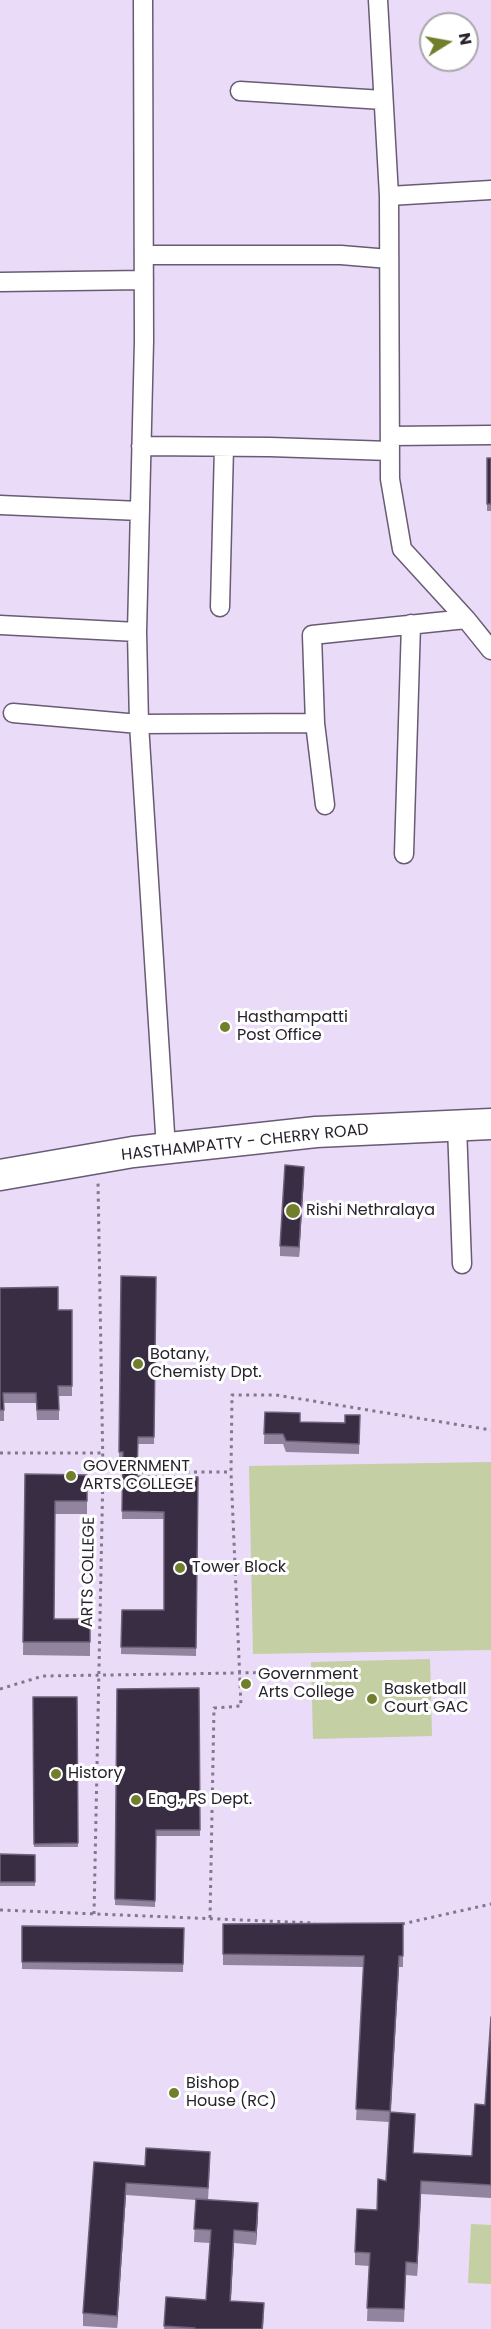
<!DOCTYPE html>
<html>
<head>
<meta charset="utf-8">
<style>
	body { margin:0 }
	#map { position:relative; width:491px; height:2329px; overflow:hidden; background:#eadbf8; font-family:Poppins,sans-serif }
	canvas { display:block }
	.north { position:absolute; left:419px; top:12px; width:60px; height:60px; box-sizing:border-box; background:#fff; border:2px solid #a9a7ab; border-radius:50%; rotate:79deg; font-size:16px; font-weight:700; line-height:24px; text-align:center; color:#28222d }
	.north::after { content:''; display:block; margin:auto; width:21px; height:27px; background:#717f2d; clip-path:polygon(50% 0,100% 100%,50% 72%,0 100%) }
</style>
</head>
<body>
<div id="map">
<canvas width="491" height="2329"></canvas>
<div class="north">N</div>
</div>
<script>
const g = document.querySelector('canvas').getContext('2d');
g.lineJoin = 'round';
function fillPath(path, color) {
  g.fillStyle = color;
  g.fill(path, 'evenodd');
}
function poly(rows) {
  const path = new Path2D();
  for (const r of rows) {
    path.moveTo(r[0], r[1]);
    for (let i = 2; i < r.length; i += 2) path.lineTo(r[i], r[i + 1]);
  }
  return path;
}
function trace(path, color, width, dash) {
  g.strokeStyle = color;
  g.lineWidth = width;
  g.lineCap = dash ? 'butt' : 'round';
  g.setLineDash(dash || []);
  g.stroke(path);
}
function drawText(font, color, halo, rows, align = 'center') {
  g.font = font + ' Poppins,sans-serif';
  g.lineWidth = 6;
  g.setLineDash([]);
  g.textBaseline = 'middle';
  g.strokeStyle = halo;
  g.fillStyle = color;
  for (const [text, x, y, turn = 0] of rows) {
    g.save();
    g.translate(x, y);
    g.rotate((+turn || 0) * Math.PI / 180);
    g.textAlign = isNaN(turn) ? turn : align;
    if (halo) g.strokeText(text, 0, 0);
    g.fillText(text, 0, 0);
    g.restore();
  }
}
fillPath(poly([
	[491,1462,491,1650,253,1654,249,1466],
	[430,1659,432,1736,313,1739,311,1662],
	[471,2224,491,2225,491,2284,468,2283]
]), '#c5cfa4');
const street = poly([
	[378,0,389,196,491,190],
	[240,91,383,100],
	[389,196,390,479,402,549,466,619,491,650],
	[144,255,341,255,389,259],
	[0,282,144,280],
	[390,436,491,435],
	[141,446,270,447,390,451],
	[0,505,140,511],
	[220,607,224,447],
	[0,625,137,632,139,724,166,1149],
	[137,632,144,341,143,0],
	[13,713,139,724,315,723,312,635,466,619],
	[315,723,325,805],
	[404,854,411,624],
	[457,1126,462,1264]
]);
const primary = poly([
	[0,1175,133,1152,316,1132,491,1124]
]);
trace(street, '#685b73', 21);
trace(primary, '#685b73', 33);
trace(poly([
	[0,1453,102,1453],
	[103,1471,125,1472],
	[134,1472,231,1472],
	[0,1689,43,1676,302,1672],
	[0,1910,315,1923],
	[94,1914,103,1471,98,1182],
	[210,1918,214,1708,241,1706,231,1472,232,1395,276,1395,491,1430],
	[402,1924,491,1904]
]), '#82788c', 3, [3, 4.5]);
trace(street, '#fff', 18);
trace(primary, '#fff', 30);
fillPath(poly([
	[487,458,491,458,491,511,487,511],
	[304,1177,299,1257,280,1256,280,1246],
	[121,1276,156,1277,154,1444,138,1444,137,1476,198,1477,196,1656,121,1654,122,1610,164,1610,164,1519,122,1519,123,1459,119,1459],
	[0,1288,58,1310,72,1310,72,1396,59,1396,59,1420,37,1420,36,1403,4,1403,4,1421,0,1421],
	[265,1412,300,1422,345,1423,360,1415,359,1454,286,1452,283,1444,264,1444],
	[25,1474,87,1475,87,1514,55,1514,54,1619,90,1619,90,1656,23,1655],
	[199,1688,200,1836,156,1836,155,1907,115,1905,117,1689],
	[33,1697,77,1697,78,1847,34,1847],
	[0,1854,35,1855,35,1886,0,1886],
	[403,1923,403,1967,399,1967,391,2112,415,2127,413,2153,472,2156,485,2105,491,2017,491,2198,421,2194,417,2276,406,2275,404,2322,367,2321,369,2266,355,2265,355,2252,377,2210,386,2181,389,2122,356,2120,364,1967,223,1965,223,1924],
	[184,1928,183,1972,22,1969,22,1962],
	[94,2162,145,2166,210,2165,208,2200,258,2216,256,2245,234,2243,231,2301,264,2316,263,2329,164,2329,166,2297,206,2300,210,2243,194,2242,196,2200,126,2195,117,2328,83,2326,83,2313]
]), '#92849e');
fillPath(poly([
	[304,1167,304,1177,299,1257,299,1247],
	[399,1956,399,1967,390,2122,390,2111],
	[421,2181,421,2194,417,2276,417,2263],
	[126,2183,126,2195,117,2328,117,2316],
	[258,2203,258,2216,256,2245,256,2232],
	[234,2230,234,2243,230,2314,230,2301]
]), '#6e6179');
const building = poly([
	[487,458,491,458,491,504,487,504,487,458],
	[285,1165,304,1167,299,1247,280,1246,285,1165],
	[121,1276,156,1277,154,1437,138,1437,137,1476,198,1477,196,1648,121,1647,122,1610,164,1610,164,1512,122,1511,123,1452,119,1452,121,1276],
	[58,1287,58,1310,72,1310,72,1386,58,1386,59,1410,37,1410,36,1393,3,1393,4,1410,0,1410,0,1288,58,1287],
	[265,1412,300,1413,300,1422,345,1423,345,1415,360,1415,359,1444,286,1441,283,1434,264,1434,265,1412],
	[25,1474,87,1475,87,1501,55,1501,54,1619,90,1619,90,1642,23,1642,25,1474],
	[199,1688,200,1830,156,1830,155,1901,115,1899,117,1689,199,1688],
	[33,1697,77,1697,78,1843,34,1844,33,1697],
	[0,1854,35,1855,35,1882,0,1882,0,1854],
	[403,1923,403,1956,399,1956,390,2111,356,2109,364,1956,223,1954,223,1924,403,1923],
	[22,1926,184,1928,183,1964,22,1962,22,1926],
	[491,2017,491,2185,421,2181,417,2263,406,2262,404,2309,367,2308,370,2253,355,2252,357,2209,377,2210,378,2179,386,2181,390,2112,415,2114,413,2153,472,2156,475,2104,485,2105,491,2017],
	[146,2148,210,2152,208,2188,126,2183,117,2316,83,2313,94,2162,145,2166,146,2148],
	[196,2199,258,2203,256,2232,234,2230,230,2301,264,2303,262,2329,195,2329,195,2328,164,2326,166,2297,206,2300,211,2230,194,2229,196,2199]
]);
fillPath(building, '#392d43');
trace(building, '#6e6179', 1.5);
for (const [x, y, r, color] of [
	[225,1027,6,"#717f2d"],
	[293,1211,8,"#717f2d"],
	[138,1364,6,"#717f2d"],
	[71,1476,6,"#717f2d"],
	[180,1568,6,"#717f2d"],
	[246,1684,6,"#717f2d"],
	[372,1699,6,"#717f2d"],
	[56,1774,6,"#717f2d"],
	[136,1800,6,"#717f2d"],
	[174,2093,6,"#717f2d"]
]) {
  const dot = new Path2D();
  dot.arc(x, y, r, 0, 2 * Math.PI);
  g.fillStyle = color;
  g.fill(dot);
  trace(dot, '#fff', 2);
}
drawText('16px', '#28222d', '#fff', [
	["Hasthampatti",237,1018],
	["Post Office",237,1036],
	["Rishi Nethralaya",306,1211],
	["Botany,",150,1355],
	["Chemisty Dpt.",150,1373],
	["GOVERNMENT",83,1467],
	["ARTS COLLEGE",83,1485],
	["Tower Block",192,1568],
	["Government",258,1675],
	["Arts College",258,1693],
	["Basketball",384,1690],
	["Court GAC",384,1708],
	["History",68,1774],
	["Eng., PS Dept.",148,1800],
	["Bishop",186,2084],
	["House (RC)",186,2102]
], 'left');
drawText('16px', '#28222d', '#fff', [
	["HASTHAMPATTY - CHERRY ROAD",245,1143,-6],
	["ARTS COLLEGE",89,1572,-89]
]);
</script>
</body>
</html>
